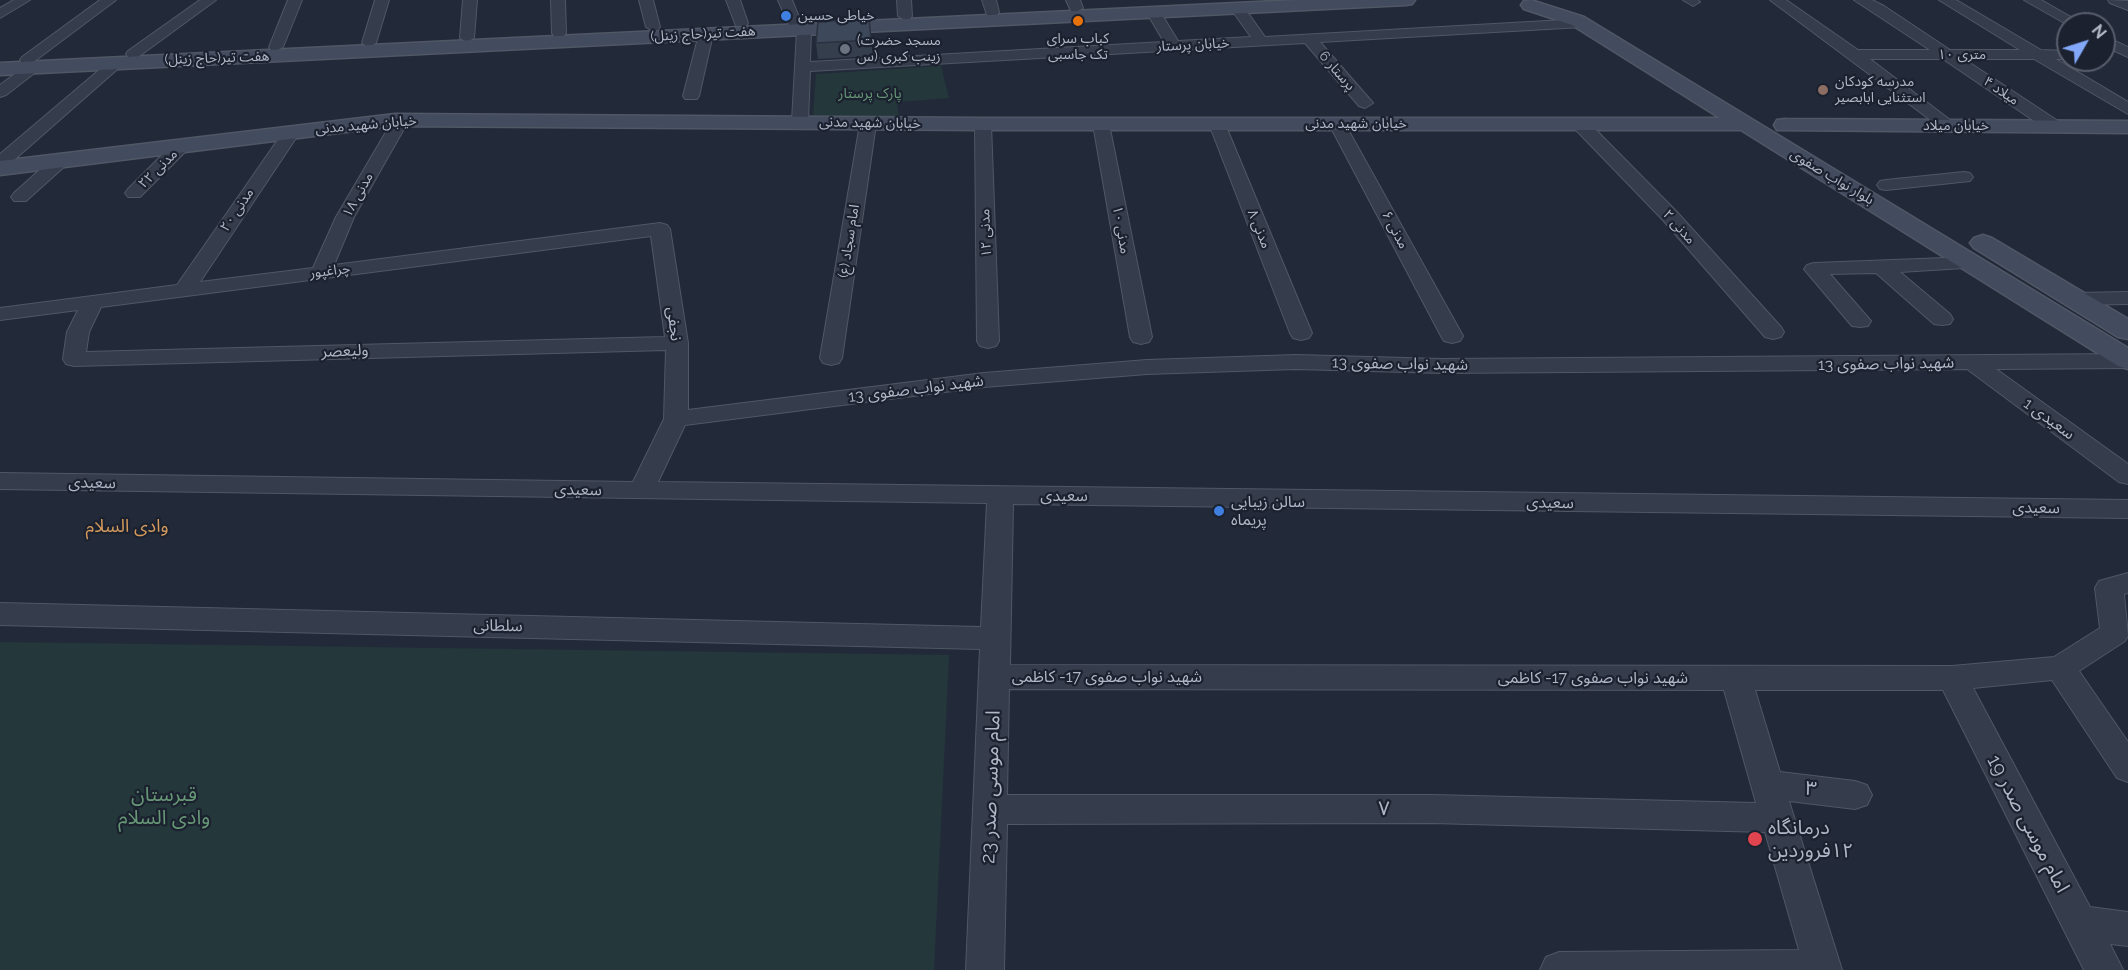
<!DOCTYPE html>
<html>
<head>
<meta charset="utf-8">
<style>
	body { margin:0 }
	#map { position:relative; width:2128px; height:970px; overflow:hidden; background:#222a3a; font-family:Raleway,sans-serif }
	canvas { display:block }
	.north { position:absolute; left:2056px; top:12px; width:60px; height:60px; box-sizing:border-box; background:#1b212f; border:2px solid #575d6c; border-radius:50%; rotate:51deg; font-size:16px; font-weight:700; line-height:24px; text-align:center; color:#b0b7c7 }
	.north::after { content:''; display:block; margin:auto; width:21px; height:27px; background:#83a7f9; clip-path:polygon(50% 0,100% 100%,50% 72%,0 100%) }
</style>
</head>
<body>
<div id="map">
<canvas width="2128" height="970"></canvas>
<div class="north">N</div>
</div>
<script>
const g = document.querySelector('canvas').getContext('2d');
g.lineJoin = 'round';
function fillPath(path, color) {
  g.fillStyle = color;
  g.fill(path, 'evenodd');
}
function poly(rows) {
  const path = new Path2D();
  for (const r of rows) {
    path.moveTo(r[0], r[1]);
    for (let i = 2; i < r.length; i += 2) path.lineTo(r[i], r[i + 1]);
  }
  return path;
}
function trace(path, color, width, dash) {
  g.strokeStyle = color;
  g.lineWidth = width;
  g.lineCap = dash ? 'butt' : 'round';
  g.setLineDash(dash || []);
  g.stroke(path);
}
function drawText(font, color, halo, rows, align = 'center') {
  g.font = font + ' Raleway,"Noto Sans Arabic",sans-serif';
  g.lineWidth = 4.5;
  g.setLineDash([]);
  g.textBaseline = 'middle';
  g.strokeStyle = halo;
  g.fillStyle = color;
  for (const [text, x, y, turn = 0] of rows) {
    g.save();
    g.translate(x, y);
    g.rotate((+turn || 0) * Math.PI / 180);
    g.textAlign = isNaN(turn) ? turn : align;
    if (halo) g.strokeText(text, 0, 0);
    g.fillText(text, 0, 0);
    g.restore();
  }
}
fillPath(poly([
	[941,66,949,98,897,102,899,117,813,118,816,74],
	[0,642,949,655,934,970,0,970]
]), '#24373b');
const street = poly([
	[14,0,30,0,0,18,0,8,14,0],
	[100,0,116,0,32,63,22,63,20,60,22,57,100,0],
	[200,0,216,0,138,57,128,57,126,54,128,51,200,0],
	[288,0,302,0,283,47,276,51,271,50,269,47,288,0],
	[375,0,389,0,376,43,369,47,362,43,375,0],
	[463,0,477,0,474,38,467,42,460,38,463,0],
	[551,0,565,0,566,33,564,36,554,36,552,33,551,0],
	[639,0,653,0,660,27,658,30,653,31,646,27,639,0],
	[726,0,740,0,748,23,746,26,736,26,726,0],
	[778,0,792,0,801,22,799,25,789,25,778,0],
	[897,0,911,0,912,16,910,19,905,20,898,16,897,0],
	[982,0,996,0,999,12,997,15,987,15,982,0],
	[1066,0,1080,0,1083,8,1076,12,1071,11,1066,0],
	[1683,0,1698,0,1700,2,1693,6,1683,0],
	[1770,0,1786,0,1858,50,1930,50,1854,0,1872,0,1884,6,1950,50,2020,50,1939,0,1956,0,2041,50,2068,51,2068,59,2056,59,2128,102,2128,114,2034,59,1964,59,2061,123,2063,127,2061,131,2049,131,1943,59,1870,59,1958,126,1950,131,1944,130,1770,0],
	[2024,0,2041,0,2083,24,2068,25,2024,0],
	[2108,0,2128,1,2128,10,2110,3,2108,0],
	[1238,5,1243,6,1265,37,1582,19,1589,23,1582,27,1320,42,1373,103,1365,108,1359,106,1305,43,810,71,808,121,800,126,792,121,797,30,799,27,809,27,811,30,810,62,1164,42,1147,13,1154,9,1159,10,1178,41,1251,37,1231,9,1238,5],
	[706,30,713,34,699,96,697,99,685,99,683,96,699,34,706,30],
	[2104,36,2128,47,2128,57,2104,46,2104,36],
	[116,58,124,63,121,66,6,167,0,168,0,154,111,60,116,58],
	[32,63,37,65,40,68,37,71,6,95,0,97,0,85,27,65,32,63],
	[401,115,409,120,354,217,334,265,660,223,667,225,670,229,688,343,688,410,984,373,1147,360,1296,355,1442,359,2128,354,2128,368,1996,369,2128,464,2128,484,2119,482,1967,369,1442,373,1296,369,1147,374,984,387,685,425,658,482,2128,500,2128,518,1013,504,1010,665,1952,666,2054,657,2100,628,2095,588,2099,581,2128,573,2128,593,2124,594,2128,636,2125,641,2079,671,2128,742,2128,782,2117,778,2052,680,1973,688,2090,907,2128,912,2128,946,2110,944,2123,970,2084,970,1943,690,1755,690,1780,772,1855,781,1867,785,1872,795,1867,805,1855,809,1789,801,1842,970,1540,970,1546,957,1559,952,1799,950,1765,832,1432,823,1007,824,1004,970,966,970,980,649,0,625,0,603,981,627,987,503,0,489,0,473,633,482,664,419,666,350,74,366,66,364,63,359,67,332,78,310,0,320,0,308,177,285,286,128,292,127,300,132,200,282,313,268,336,217,393,120,401,115],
	[651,236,665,337,86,352,89,332,101,307,651,236],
	[1009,689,1724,690,1756,803,1432,795,1007,795,1009,689],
	[868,119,876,124,842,358,839,363,831,365,823,363,820,358,860,124,868,119],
	[983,119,991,124,999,341,996,346,988,348,980,346,977,341,975,124,983,119],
	[1101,119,1109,124,1152,337,1149,342,1141,344,1133,342,1130,337,1093,124,1101,119],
	[1217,119,1225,124,1312,333,1309,338,1301,340,1293,338,1290,333,1209,124,1217,119],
	[1337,119,1345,124,1463,336,1460,341,1452,343,1444,341,1441,336,1329,124,1337,119],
	[1581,120,1587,121,1676,211,1781,327,1784,332,1781,337,1773,339,1765,337,1662,219,1575,129,1573,125,1575,121,1581,120],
	[181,141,187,142,190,146,187,150,140,197,128,197,125,193,128,189,175,142,181,141],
	[60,156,66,157,69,161,66,165,26,201,14,201,11,197,14,193,54,157,60,156],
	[1964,172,1970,173,1973,177,1970,181,1886,190,1880,189,1877,185,1880,181,1886,180,1964,172],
	[1972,257,1979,259,1982,263,1979,267,1900,272,1950,314,1953,319,1950,324,1942,325,1934,324,1876,273,1830,274,1871,321,1868,326,1860,327,1852,326,1804,269,1807,265,1814,263,1972,257],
	[2128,292,2128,304,2076,305,2069,303,2066,299,2069,295,2076,293,2128,292]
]);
const secondary = poly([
	[1298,0,1415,0,1412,4,1406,5,0,75,0,63,1298,0],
	[1531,0,1584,17,2128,348,2128,369,2118,366,1741,130,983,130,395,126,0,175,0,161,395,114,983,118,1720,118,1572,25,1524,9,1521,5,1524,1,1531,0],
	[1785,119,2128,121,2128,133,1777,130,1774,125,1777,120,1785,119],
	[1983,235,1992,238,2128,319,2128,339,2118,337,1974,248,1970,243,1974,238,1983,235]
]);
trace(street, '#505765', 2);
trace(secondary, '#505765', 3);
fillPath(street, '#353c4b');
fillPath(secondary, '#434b5e');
fillPath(poly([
	[869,18,873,56,818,59,816,43]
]), '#343e4d');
const building = poly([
	[869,18,871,40,816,43,818,22,869,18]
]);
fillPath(building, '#3d485a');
trace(building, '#2b323f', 1.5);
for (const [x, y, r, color] of [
	[786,16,6,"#3f7fe0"],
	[1078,21,6,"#e8710a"],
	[845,49,6,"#6b7280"],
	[1823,90,6,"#8d6e63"],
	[1219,511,6,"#3f7fe0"],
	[1755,839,8,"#e0444e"]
]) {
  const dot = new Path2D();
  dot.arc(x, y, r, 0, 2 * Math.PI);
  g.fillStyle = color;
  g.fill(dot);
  trace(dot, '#1b212f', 2);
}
drawText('14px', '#b0b7c7', '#1b212f', [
	["خیاطی حسین",798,16],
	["کباب سرای",1078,39,"center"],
	["تک جاسبی",1078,55,"center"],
	["(مسجد حضرت",857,41],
	["زینب کبری (س",857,57],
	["مدرسه کودکان",1835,82],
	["استثنایی ابابصیر",1835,98]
], 'left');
drawText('14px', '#b0b7c7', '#1b212f', [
	["هفت تیر(حاج زینل)",703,34,-3],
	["خیابان پرستار",1193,45,-3],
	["۱۰ متری",1962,55],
	["هفت تیر(حاج زینل)",217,58,-2],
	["پرستار 6",1337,71,49],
	["میلاد ۴",2001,91,34],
	["خیابان شهید مدنی",870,123,1],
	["خیابان شهید مدنی",1356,124],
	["خیابان شهید مدنی",366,125,-5],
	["خیابان میلاد",1956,126],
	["مدنی ۲۲",158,169,-45],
	["بلوار نواب صفوی",1832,177,31],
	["مدنی ۱۸",358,195,-61],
	["مدنی ۲۰",237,210,-56],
	["مدنی ۲",1679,227,48],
	["مدنی ۸",1259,229,68],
	["مدنی ۱۰",1121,230,80],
	["مدنی ۶",1395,230,62],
	["مدنی ۱۲",986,233,-92],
	["امام سجاد (ع)",849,241,-81],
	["چراغپور",330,271,-7]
]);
drawText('14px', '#679876', '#1b212f', [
	["پارک پرستار",870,94]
]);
drawText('16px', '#b0b7c7', '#1b212f', [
	["نجفی",674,324,83],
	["ولیعصر",345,351,-2],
	["شهید نواب صفوی 13",1400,364,1],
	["شهید نواب صفوی 13",1886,364,-1],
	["شهید نواب صفوی 13",916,389,-7],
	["سعیدی 1",2049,419,36],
	["سعیدی",92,483,1],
	["سعیدی",578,490,1],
	["سعیدی",1064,496],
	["سعیدی",1550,503,1],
	["سعیدی",2036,508,1],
	["سلطانی",498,626,1],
	["شهید نواب صفوی 17- کاظمی",1107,677],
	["شهید نواب صفوی 17- کاظمی",1593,678]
]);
drawText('16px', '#b0b7c7', '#1b212f', [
	["سالن زیبایی",1231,502],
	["پریماه",1231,520]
], 'left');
drawText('18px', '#d59b5d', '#1b212f', [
	["وادی السلام",127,527]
]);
drawText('20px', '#b0b7c7', '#1b212f', [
	["امام موسی صدر 23",991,787,-88],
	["۳",1811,789,7],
	["۷",1384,809],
	["امام موسی صدر 19",2028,824,62]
]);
drawText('20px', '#679876', '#1b212f', [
	["قبرستان",164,795],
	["وادی السلام",164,818]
]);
drawText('20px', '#b0b7c7', '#1b212f', [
	["درمانگاه",1768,828],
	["١٢فروردین",1768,851]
], 'left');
</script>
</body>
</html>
